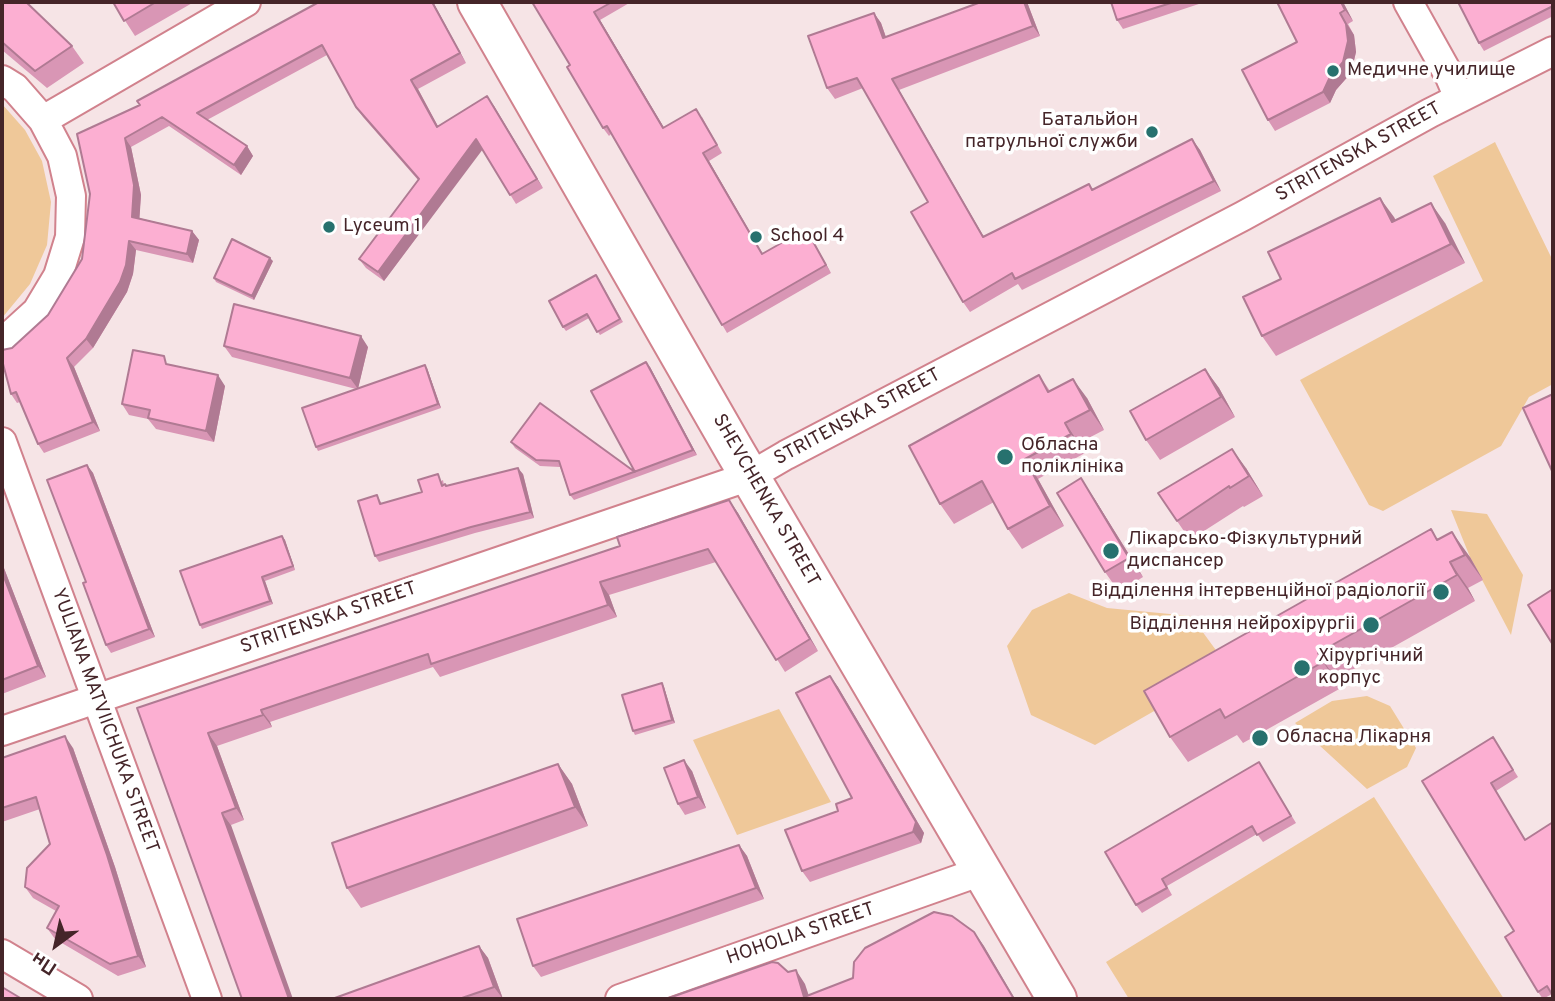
<!DOCTYPE html>
<html>
<head>
<meta charset="utf-8">
<style>
	body { margin:0 }
	#map { position:relative; width:1555px; height:1001px; overflow:hidden; background:#f6e4e6; font-family:Overpass,sans-serif }
	canvas { display:block }
	.frame { position:absolute; inset:0; border:4px solid #452529; pointer-events:none }
	.north { position:absolute; left:21px; top:910px; width:70px; height:70px; -webkit-text-stroke:5px #fff; paint-order:stroke; rotate:213deg; font-size:19px; font-weight:700; line-height:28px; text-align:center; color:#452529 }
	.north::after { content:''; display:block; margin:auto; width:24px; height:32px; background:#452529; clip-path:polygon(50% 0,100% 100%,50% 72%,0 100%) }
</style>
</head>
<body>
<div id="map">
<canvas width="1555" height="1001"></canvas>
<div class="frame"></div>
<div class="north">Пн</div>
</div>
<script>
const g = document.querySelector('canvas').getContext('2d');
g.lineJoin = 'round';
function fillPath(path, color) {
  g.fillStyle = color;
  g.fill(path, 'evenodd');
}
function poly(rows) {
  const path = new Path2D();
  for (const r of rows) {
    path.moveTo(r[0], r[1]);
    for (let i = 2; i < r.length; i += 2) path.lineTo(r[i], r[i + 1]);
  }
  return path;
}
function trace(path, color, width, dash) {
  g.strokeStyle = color;
  g.lineWidth = width;
  g.lineCap = dash ? 'butt' : 'round';
  g.setLineDash(dash || []);
  g.stroke(path);
}
function drawText(font, color, halo, rows, align = 'center') {
  g.font = font + ' Overpass,sans-serif';
  g.lineWidth = 7;
  g.setLineDash([]);
  g.textBaseline = 'middle';
  g.strokeStyle = halo;
  g.fillStyle = color;
  for (const [text, x, y, turn = 0] of rows) {
    g.save();
    g.translate(x, y);
    g.rotate((+turn || 0) * Math.PI / 180);
    g.textAlign = isNaN(turn) ? turn : align;
    if (halo) g.strokeText(text, 0, 0);
    g.fillText(text, 0, 0);
    g.restore();
  }
}
fillPath(poly([
	[2,104,25,130,42,161,51,202,47,245,30,284,2,318],
	[1495,142,1553,261,1553,384,1529,397,1501,446,1383,511,1369,505,1300,380,1483,281,1433,176],
	[1451,510,1487,514,1523,575,1511,635,1470,557],
	[1069,593,1107,608,1191,616,1229,668,1095,745,1031,715,1007,646,1032,610],
	[1367,696,1390,706,1416,748,1407,767,1367,789,1295,723,1332,701],
	[779,709,831,802,737,835,693,740],
	[1374,797,1504,999,1129,999,1106,962]
]), '#efc899');
const street = poly([
	[1408,2,1450,77,1459,98],
	[2,80,15,88,43,120,62,156,71,196,70,237,58,276,37,311,2,343],
	[43,120,246,2],
	[2,442,207,999],
	[2,731,750,476,786,455,1243,216,1430,113,1553,51],
	[2,954,78,999],
	[620,999,982,871]
]);
const secondary = poly([
	[477,2,736,453,1057,999]
]);
trace(street, '#d1828d', 32);
trace(secondary, '#d1828d', 42);
trace(street, '#fff', 28);
trace(secondary, '#fff', 38);
fillPath(poly([
	[2,2,72,46,84,63,47,88,2,50],
	[113,2,194,2,135,36],
	[319,2,433,2,466,63,418,89,438,126,494,106,543,188,516,204,482,149,384,281,366,268,359,259,418,180,363,117,356,107,327,55,207,120,247,146,253,156,241,175,169,126,131,147,141,195,139,218,192,231,199,240,193,263,136,250,133,274,127,292,93,348,74,367,100,431,44,453,38,444,20,402,17,403,11,394,12,348,48,315,82,259,90,194,140,105],
	[532,2,631,2,600,20,664,128,702,117,722,153,709,161,763,254,806,229,831,273,727,333,611,134,609,136,603,128,570,65],
	[981,2,1027,2,1040,36,899,90,984,237,1093,190,1192,139,1200,150,1221,191,1022,290,1018,284,970,312,963,302,928,202,863,88,835,99,827,88,874,13,881,23,886,37],
	[1111,2,1205,2,1123,29,1117,20],
	[1343,2,1353,21,1348,24,1354,35,1356,52,1351,73,1336,90,1330,103,1275,131,1268,120,1297,42],
	[1553,2,1553,16,1484,51,1479,43],
	[1394,217,1395,220,1445,223,1465,263,1276,356,1262,336,1281,279],
	[273,261,254,300,216,282,214,278],
	[599,279,623,322,600,335,589,318,566,331,563,327],
	[224,346,368,347,358,388,427,368,441,408,318,451,316,447,356,389,232,357],
	[169,364,225,386,214,442,156,429,148,419,129,415,122,404],
	[650,367,697,455,574,500,570,495,560,467,540,466,515,448,511,442,635,472],
	[1205,369,1219,388,1235,417,1160,460,1146,440],
	[1039,375,1050,391,1087,398,1104,430,1079,443,1085,453,1038,479,1064,526,1022,549,1008,529,994,502,954,524,940,504],
	[87,465,93,473,155,637,111,653,106,645,86,582],
	[1246,468,1263,496,1244,507,1243,506,1190,540,1177,521],
	[523,474,534,518,475,533,379,562,375,556,377,495,382,504,422,492,443,480,444,485,447,486],
	[1094,498,1143,577,1119,592,1105,572],
	[729,500,738,513,818,651,785,672,716,562,609,595,617,617,440,677,433,667,270,722,272,727,217,746,244,820,231,825,137,708,620,546],
	[282,536,285,540,295,570,265,581,273,604,202,629,200,625],
	[1438,540,1470,557,1483,580,1468,588,1475,601,1336,679,1341,688,1243,743,1237,735,1188,762,1170,737],
	[2,563,46,677,2,694],
	[830,676,838,687,924,833,921,843,810,882,802,871,852,798],
	[662,683,664,687,675,723,635,735,633,731],
	[1498,745,1518,777,1496,791,1525,839,1552,994,1543,999,1538,992,1514,931,1422,781],
	[73,748,115,867,146,967,118,976,55,939,47,928,56,911,33,898,25,887,50,844,40,809,2,822,2,758],
	[1259,762,1296,823,1263,842,1257,834,1167,886,1172,895,1142,913,1136,905],
	[558,764,572,784,588,826,361,908,347,888],
	[692,771,706,808,685,815,678,804],
	[739,845,747,856,764,899,541,977,533,966],
	[479,946,488,958,503,999,332,999]
]), '#d996b5');
fillPath(poly([
	[432,2,433,2,466,63,460,53],
	[1024,2,1027,2,1040,36,1033,26],
	[1341,2,1343,2,1353,21,1345,10],
	[594,12,600,20,669,136,663,128],
	[874,13,881,23,890,49,883,38],
	[1340,13,1354,35,1356,52,1351,73,1336,90,1330,103,1323,92],
	[892,79,899,90,990,248,983,237],
	[411,80,418,89,443,136,437,127],
	[487,96,494,106,543,188,537,179],
	[125,138,131,147,141,195,139,226,132,217],
	[476,139,483,149,384,281,378,272],
	[1192,139,1200,150,1221,191,1214,181],
	[247,146,253,156,241,175,234,165],
	[703,153,709,161,767,262,762,254],
	[1380,198,1394,217,1406,242,1392,222],
	[1431,203,1445,223,1465,263,1451,244],
	[806,229,811,237,831,273,826,265],
	[192,231,199,240,193,263,187,254],
	[129,241,136,250,133,274,127,292,93,348,86,339],
	[270,258,273,261,254,300,252,296],
	[361,336,368,347,358,389,350,378],
	[67,358,74,367,100,431,93,422],
	[646,362,650,367,697,455,693,450],
	[425,365,427,368,441,408,438,404],
	[1205,369,1219,388,1235,417,1221,397],
	[218,375,225,386,214,442,206,431],
	[1073,379,1087,398,1104,430,1090,410],
	[1065,423,1079,443,1085,453,1071,434],
	[1232,449,1246,468,1263,496,1249,476],
	[1025,459,1038,479,1064,526,1050,506],
	[87,465,93,473,155,637,149,629],
	[518,468,523,474,534,518,530,512],
	[1081,478,1094,498,1143,577,1129,558],
	[729,500,738,513,818,651,810,639],
	[1452,532,1470,557,1483,580,1465,555],
	[282,536,285,540,295,570,293,566],
	[1450,562,1468,588,1475,601,1457,575],
	[2,563,46,677,38,666,2,572],
	[262,577,265,581,273,604,270,601],
	[600,582,609,595,617,617,608,605],
	[1318,653,1336,679,1341,688,1323,662],
	[830,676,838,687,924,833,921,843,913,832],
	[662,683,664,687,675,723,672,720],
	[261,710,270,722,272,727,263,715],
	[208,733,217,746,244,820,236,808],
	[65,736,73,748,115,867,146,967,138,956],
	[684,760,692,771,706,808,698,797],
	[558,764,572,784,588,826,575,807],
	[222,813,231,825,293,999,289,999],
	[739,845,747,856,764,899,756,888],
	[974,932,984,946,1015,999,1014,999],
	[479,946,488,958,503,999,494,987],
	[796,970,805,984,810,999,804,997]
]), '#b07a93');
const building = poly([
	[2,2,26,2,72,46,35,71,2,42,2,2],
	[113,2,156,2,124,21,113,2],
	[319,2,432,2,460,53,411,80,437,127,487,96,537,179,510,195,476,139,378,272,359,259,419,179,356,107,322,45,197,113,247,146,234,165,162,117,125,138,134,185,132,217,192,231,187,254,129,241,126,265,120,282,86,339,67,358,93,422,38,444,16,392,11,394,2,360,2,350,12,348,48,315,82,259,90,194,77,134,140,105,137,101,319,2],
	[532,2,612,2,594,12,663,128,696,109,717,145,703,153,762,254,806,229,826,265,722,325,607,126,603,128,567,67,570,65,532,2],
	[981,2,1024,2,1033,26,892,79,983,237,1089,184,1092,190,1192,139,1214,181,1015,279,1012,273,963,302,911,212,928,202,857,78,827,88,808,36,874,13,883,38,981,2],
	[1111,2,1174,2,1117,20,1111,2],
	[1277,2,1341,2,1345,10,1340,13,1346,24,1348,41,1343,62,1329,79,1323,92,1268,120,1242,70,1297,42,1277,2],
	[1458,2,1553,2,1553,6,1479,43,1458,2],
	[1380,198,1392,222,1431,203,1451,244,1262,336,1243,297,1281,279,1268,252,1380,198],
	[232,239,270,258,252,296,214,278,232,239],
	[596,275,620,319,597,332,587,314,563,327,549,301,596,275],
	[234,304,361,336,350,378,224,346,234,304],
	[133,350,164,356,166,364,218,375,206,431,148,418,150,410,122,404,133,350],
	[646,362,693,450,642,469,570,495,559,461,536,460,511,442,540,403,635,472,591,391,646,362],
	[425,365,438,404,316,447,302,408,425,365],
	[1205,369,1221,397,1146,440,1130,411,1205,369],
	[1039,375,1048,392,1073,379,1090,410,1065,423,1071,434,1025,459,1050,506,1008,529,982,481,940,504,909,446,1039,375],
	[1553,394,1553,473,1523,408,1553,394],
	[1232,449,1249,476,1230,488,1229,486,1177,521,1158,493,1232,449],
	[87,465,149,629,106,645,83,583,86,582,47,480,87,465],
	[518,468,530,512,471,527,375,556,358,501,377,495,380,504,422,492,418,480,438,474,442,486,445,484,446,486,518,468],
	[1081,478,1129,558,1105,572,1057,493,1081,478],
	[729,500,810,639,776,660,708,549,600,582,608,605,431,664,428,654,261,710,263,715,208,733,236,808,222,813,289,999,242,999,137,708,620,546,617,537,729,500],
	[1431,529,1437,540,1452,532,1465,555,1450,562,1457,575,1318,653,1323,662,1225,718,1220,709,1170,737,1144,691,1431,529],
	[282,536,293,566,262,577,270,601,200,625,180,571,282,536],
	[2,572,38,666,2,680,2,572],
	[1553,589,1553,645,1528,605,1553,589],
	[830,676,916,822,913,832,802,871,785,830,838,811,836,804,852,798,796,693,830,676],
	[662,683,672,720,633,731,622,695,662,683],
	[65,736,107,855,138,956,110,964,47,928,59,906,25,887,27,868,50,844,36,797,2,808,2,758,65,736],
	[1493,737,1513,770,1491,783,1525,840,1553,822,1553,996,1547,986,1538,992,1505,937,1514,931,1422,781,1493,737],
	[684,760,698,797,678,804,664,768,684,760],
	[1259,762,1291,816,1257,835,1252,826,1162,879,1167,888,1136,905,1105,852,1259,762],
	[558,764,575,807,347,888,332,843,558,764],
	[739,845,756,888,533,966,517,919,739,845],
	[934,912,952,916,974,932,1014,999,666,999,772,962,778,963,788,972,796,970,804,997,853,978,854,962,865,948,934,912],
	[479,946,494,987,459,999,332,999,479,946],
	[2,987,22,999,2,999,2,987]
]);
fillPath(building, '#fcafd2');
trace(building, '#b07a93', 2);
for (const [x, y, r, color] of [
	[1333,71,7,"#27716e"],
	[1152,132,7,"#27716e"],
	[329,227,7,"#27716e"],
	[756,237,7,"#27716e"],
	[1005,457,9,"#27716e"],
	[1111,551,9,"#27716e"],
	[1441,592,9,"#27716e"],
	[1371,625,9,"#27716e"],
	[1302,668,9,"#27716e"],
	[1260,738,9,"#27716e"]
]) {
  const dot = new Path2D();
  dot.arc(x, y, r, 0, 2 * Math.PI);
  g.fillStyle = color;
  g.fill(dot);
  trace(dot, '#fff', 2.5);
}
drawText('19px', '#452529', '#fff', [
	["Медичне училище",1347,71],
	["Батальйон",1138,121,"right"],
	["патрульної служби",1138,143,"right"],
	["Lyceum 1",343,227],
	["School 4",770,237],
	["Обласна",1021,446],
	["поліклініка",1021,468],
	["Лікарсько-Фізкультурний",1127,540],
	["диспансер",1127,562],
	["Відділення інтервенційної радіології",1425,592,"right"],
	["Відділення нейрохірургіі",1355,625,"right"],
	["Хірургічний",1318,657],
	["корпус",1318,679],
	["Обласна Лікарня",1276,738]
], 'left');
drawText('19px', '#452529', '#fff', [
	["STRITENSKA STREET",1359,153,-29],
	["STRITENSKA STREET",858,418,-28],
	["SHEVCHENKA STREET",765,501,60],
	["STRITENSKA STREET",329,619,-19],
	["YULIANA MATVIICHUKA STREET",104,721,70],
	["HOHOLIA STREET",801,935,-19]
]);
</script>
</body>
</html>
